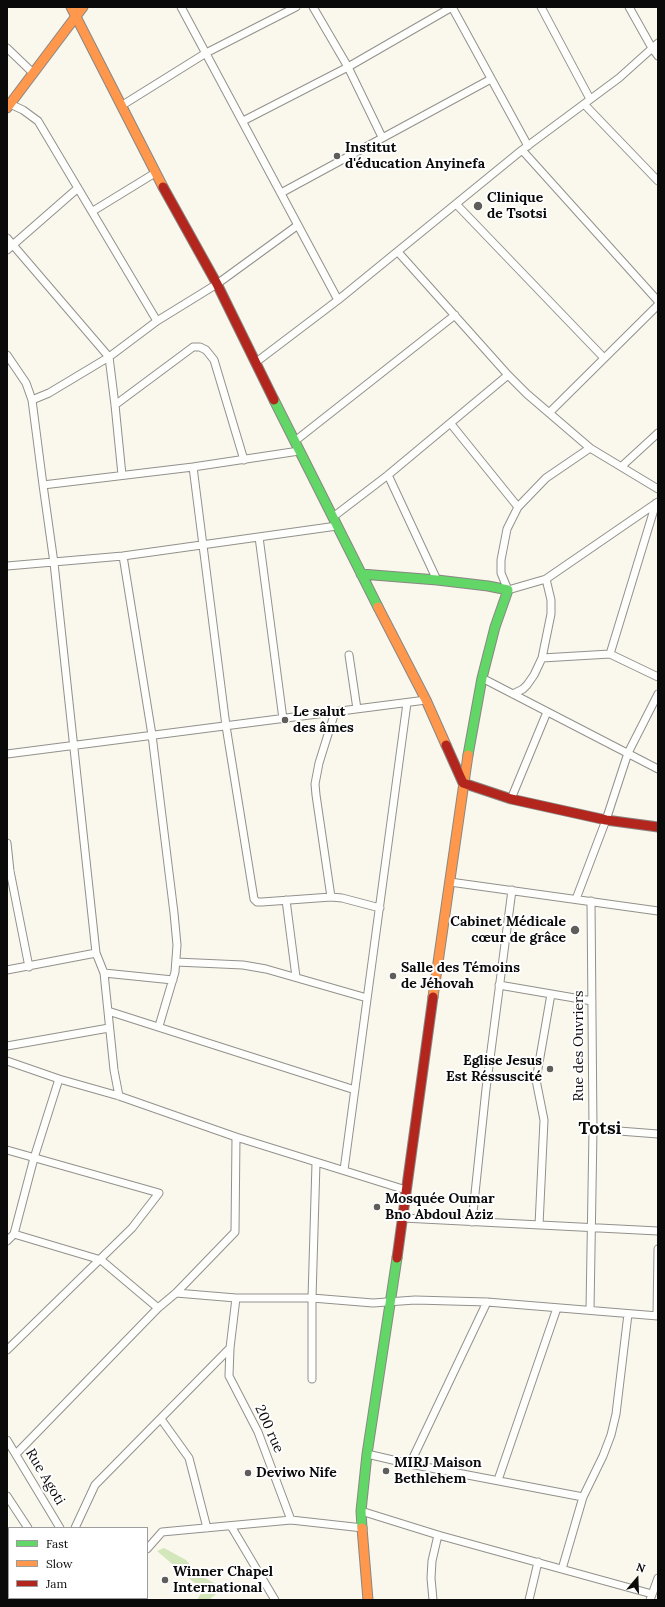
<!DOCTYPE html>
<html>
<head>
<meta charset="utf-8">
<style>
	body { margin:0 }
	#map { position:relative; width:665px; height:1607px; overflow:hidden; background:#faf7ed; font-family:Lora,serif }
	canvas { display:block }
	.frame { position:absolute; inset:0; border:8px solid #0a0a0a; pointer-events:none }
	.legend { position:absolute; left:8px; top:1527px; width:140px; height:72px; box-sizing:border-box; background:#fff; border:1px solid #9d9d9d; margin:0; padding:5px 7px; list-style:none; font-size:12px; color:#0a0a0a }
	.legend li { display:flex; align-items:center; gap:8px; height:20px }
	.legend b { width:20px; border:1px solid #9d9d9d }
	.north { position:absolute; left:617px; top:1559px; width:40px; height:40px; -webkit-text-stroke:3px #fff; paint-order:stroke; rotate:19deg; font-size:11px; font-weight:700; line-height:16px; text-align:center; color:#0a0a0a }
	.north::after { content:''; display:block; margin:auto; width:14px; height:18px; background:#0a0a0a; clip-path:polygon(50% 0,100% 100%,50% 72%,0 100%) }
</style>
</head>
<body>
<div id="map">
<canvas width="665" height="1607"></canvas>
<div class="frame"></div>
<ul class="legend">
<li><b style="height:5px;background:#63d668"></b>Fast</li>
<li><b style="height:5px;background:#ff974d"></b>Slow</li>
<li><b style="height:5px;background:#b3261e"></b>Jam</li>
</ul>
<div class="north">N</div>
</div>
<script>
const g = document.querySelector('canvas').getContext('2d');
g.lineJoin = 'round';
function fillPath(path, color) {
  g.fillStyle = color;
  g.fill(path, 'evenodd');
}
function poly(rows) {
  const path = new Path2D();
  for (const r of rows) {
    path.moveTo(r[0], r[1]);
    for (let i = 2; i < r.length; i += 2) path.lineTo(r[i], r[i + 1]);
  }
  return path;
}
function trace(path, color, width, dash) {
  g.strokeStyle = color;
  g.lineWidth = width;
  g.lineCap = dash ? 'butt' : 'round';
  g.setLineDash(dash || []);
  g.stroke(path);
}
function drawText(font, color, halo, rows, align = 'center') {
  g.font = font + ' Lora,serif';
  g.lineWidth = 4;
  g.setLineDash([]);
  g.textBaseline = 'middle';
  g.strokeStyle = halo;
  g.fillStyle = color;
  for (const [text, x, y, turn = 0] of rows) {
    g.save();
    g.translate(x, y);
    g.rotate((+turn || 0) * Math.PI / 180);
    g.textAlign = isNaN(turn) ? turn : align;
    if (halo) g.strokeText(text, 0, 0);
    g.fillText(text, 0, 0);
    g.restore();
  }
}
fillPath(poly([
	[164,1548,186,1560,199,1575,218,1585,218,1593,211,1598,211,1600,197,1600,203,1590,157,1551]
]), '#d3e7ba');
const street = poly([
	[181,7,338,300],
	[313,7,348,67,382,137],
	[452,7,528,146],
	[541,7,590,99],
	[629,7,652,48,658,56],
	[7,48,33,73],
	[10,104,23,110,38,121,157,321],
	[584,104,658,181],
	[121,106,206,53,296,7],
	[243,121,348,67,452,7],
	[522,150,658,301],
	[281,193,491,79],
	[457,205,604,358],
	[93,211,155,173],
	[7,238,109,357,115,405,122,475],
	[7,250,78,188],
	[398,252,508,375,527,394,590,448,658,489],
	[7,355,26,383,32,400,43,485,54,563,96,953,104,973,114,1070,119,1096],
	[255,363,338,300,522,150,619,78,658,43],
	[32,400,49,393,109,357,157,321,217,284,298,225],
	[115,405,193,347,200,347,206,350,214,360,244,460],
	[549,413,658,305],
	[451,424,518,507],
	[295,441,455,315],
	[590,448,546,478,518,507,507,529,501,560,501,573,508,590,546,579,658,502],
	[622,466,658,433],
	[193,467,226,726,254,899,257,902,262,902,331,897,342,898,380,908],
	[388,475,437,580],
	[43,485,193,467,299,451],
	[333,517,388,475,508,375],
	[259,537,283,719],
	[123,556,152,735,174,913,177,945,175,972,159,1026],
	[7,566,123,556,337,526],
	[610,654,658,677],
	[349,655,357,709],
	[542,658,610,654,656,503],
	[482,678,658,769],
	[513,694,523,689,527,685,534,675,542,658,551,614,551,600,546,579],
	[7,754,426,700],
	[511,799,547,712],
	[7,843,10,871,29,967],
	[450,882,658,911],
	[331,897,316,795,315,784,319,763,335,712],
	[576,899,606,820,628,753,658,694],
	[286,900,296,977],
	[176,962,243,965,266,969,367,998],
	[7,970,96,953],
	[104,973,173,980],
	[499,985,592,1001],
	[108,1011,355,1090],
	[7,1046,109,1028],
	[7,1061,59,1079,119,1096,236,1137,406,1190],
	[593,1129,658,1134],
	[7,1150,159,1193,132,1228,7,1350],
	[344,1170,407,703],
	[403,1218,658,1231],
	[472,1222,486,1089,512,890],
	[539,1225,544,1120,536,1080,551,994],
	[14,1234,101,1260,158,1308],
	[7,1241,14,1234,34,1158,59,1079],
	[176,1293,236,1298,312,1298,373,1303,415,1300,487,1302,658,1316],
	[236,1298,230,1348,229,1376,258,1432,291,1520],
	[590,1310,593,1129,591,901],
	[657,1316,658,1249],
	[312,1379,312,1298,316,1163],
	[161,1419,189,1458,207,1528],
	[7,1440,60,1528],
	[16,1454,158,1308,176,1293,235,1232,236,1137],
	[367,1454,410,1464,583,1497],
	[410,1464,487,1302],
	[498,1480,557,1308],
	[7,1496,28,1528],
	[361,1511,438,1535,652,1594],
	[231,1526,275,1600],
	[75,1528,95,1485,230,1348],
	[147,1549,162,1532,291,1520,363,1528],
	[562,1569,583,1497,603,1456,611,1435,616,1414,628,1314],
	[74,1598,75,1600],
	[106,1598,108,1600],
	[41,1600,41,1598],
	[433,1600,431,1578,432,1561,438,1535],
	[529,1600,538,1562],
	[650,1600,658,1578]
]);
const fast = poly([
	[274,400,378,607],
	[361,574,437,580,488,586,508,590,495,627,482,678,468,755],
	[362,1528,361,1511,367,1454,397,1258]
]);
const slow = poly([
	[71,7,163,187],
	[7,108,83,7],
	[378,607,426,700,446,745],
	[433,997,468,755],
	[362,1528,368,1600]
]);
const jam = poly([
	[163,187,217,284,274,400],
	[446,745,463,783,511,799,606,820,658,827],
	[397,1258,433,997]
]);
trace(street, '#92918c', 9);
trace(fast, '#898783', 11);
trace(slow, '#898783', 11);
trace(jam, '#898783', 11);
trace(street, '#fefefc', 7);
trace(fast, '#63d668', 9);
trace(slow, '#ff974d', 9);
trace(jam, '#b3261e', 9);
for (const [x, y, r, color] of [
	[337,156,4,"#5e5d59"],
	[478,206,5,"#5e5d59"],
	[285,720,4,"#5e5d59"],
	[575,930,5,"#5e5d59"],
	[393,976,4,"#5e5d59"],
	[550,1069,4,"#5e5d59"],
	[377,1207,4,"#5e5d59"],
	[386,1471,4,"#5e5d59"],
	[248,1473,4,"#5e5d59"],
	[165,1580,4,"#5e5d59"]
]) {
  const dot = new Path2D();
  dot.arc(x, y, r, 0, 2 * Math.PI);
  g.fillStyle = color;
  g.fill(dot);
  trace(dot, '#fff', 1.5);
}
drawText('bold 14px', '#0a0a0a', '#fff', [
	["Institut",345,148],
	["d'éducation Anyinefa",345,164],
	["Clinique",487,198],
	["de Tsotsi",487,214],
	["Le salut",293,712],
	["des âmes",293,728],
	["Cabinet Médicale",566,922,"right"],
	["cœur de grâce",566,938,"right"],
	["Salle des Témoins",401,968],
	["de Jéhovah",401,984],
	["Eglise Jesus",542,1061,"right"],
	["Est Réssuscité",542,1077,"right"],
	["Mosquée Oumar",385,1199],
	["Bno Abdoul Aziz",385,1215],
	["MIRJ Maison",394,1463],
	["Bethlehem",394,1479],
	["Deviwo Nife",256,1473],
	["Winner Chapel",173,1572],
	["International",173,1588]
], 'left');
drawText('14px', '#0a0a0a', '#fff', [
	["Rue des Ouvriers",579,1046,-90],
	["200 rue",269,1429,66],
	["Rue Agoti",45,1477,59]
]);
drawText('bold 18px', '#0a0a0a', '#fff', [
	["Totsi",600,1129]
]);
</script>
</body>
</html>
